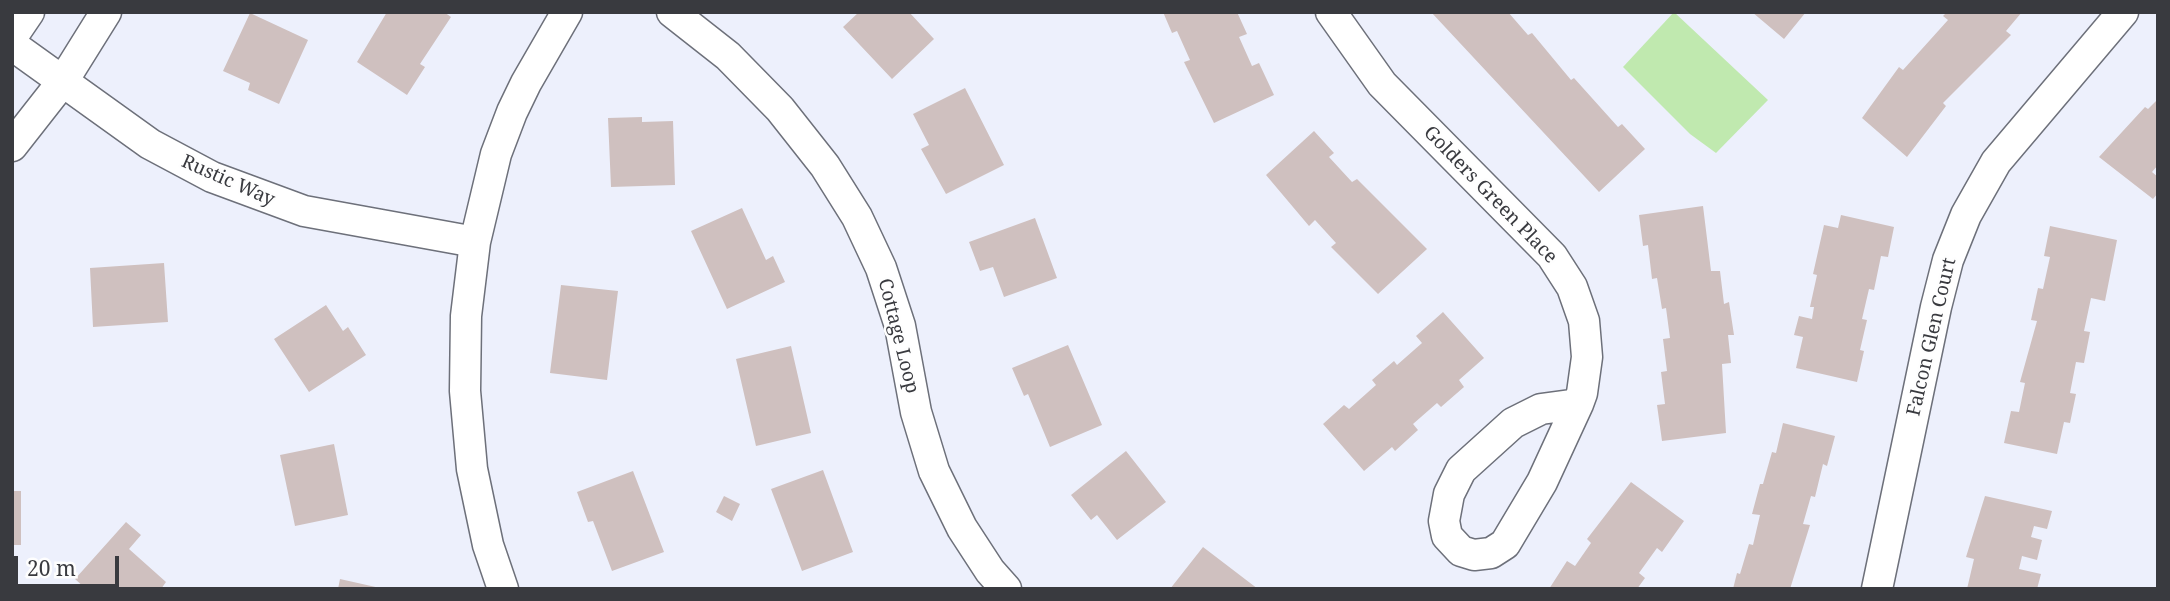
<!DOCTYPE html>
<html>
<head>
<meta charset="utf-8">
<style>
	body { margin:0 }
	#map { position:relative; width:2170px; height:601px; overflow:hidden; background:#edf0fc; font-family:"Noto Serif",serif }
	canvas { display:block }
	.frame { position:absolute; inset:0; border:14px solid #393a3f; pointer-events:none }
	.scale { position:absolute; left:14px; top:556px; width:105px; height:32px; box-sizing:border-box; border:4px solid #393a3f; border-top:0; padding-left:9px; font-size:21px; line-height:24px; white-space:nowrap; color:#393a3f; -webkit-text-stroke:5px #fefefe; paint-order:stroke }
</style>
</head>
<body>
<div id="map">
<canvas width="2170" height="601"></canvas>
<div class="frame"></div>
<div class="scale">20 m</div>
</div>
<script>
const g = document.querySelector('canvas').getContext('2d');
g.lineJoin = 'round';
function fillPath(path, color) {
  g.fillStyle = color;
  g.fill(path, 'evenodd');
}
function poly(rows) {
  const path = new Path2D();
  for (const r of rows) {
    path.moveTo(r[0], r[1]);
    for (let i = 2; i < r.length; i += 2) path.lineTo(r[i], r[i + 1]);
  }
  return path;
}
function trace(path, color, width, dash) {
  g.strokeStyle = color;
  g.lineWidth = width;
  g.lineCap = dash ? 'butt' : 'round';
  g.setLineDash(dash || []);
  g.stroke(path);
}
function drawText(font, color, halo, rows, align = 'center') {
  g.font = font + ' "Noto Serif",serif';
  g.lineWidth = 5;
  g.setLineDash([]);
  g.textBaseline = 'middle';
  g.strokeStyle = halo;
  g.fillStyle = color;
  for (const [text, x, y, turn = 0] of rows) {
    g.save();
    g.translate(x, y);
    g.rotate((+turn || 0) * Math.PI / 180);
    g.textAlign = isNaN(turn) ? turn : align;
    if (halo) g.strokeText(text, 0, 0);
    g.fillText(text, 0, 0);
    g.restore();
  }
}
fillPath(poly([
	[1674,12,1768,100,1716,153,1690,134,1623,67]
]), '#c0e9af');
fillPath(poly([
	[387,12,444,12,451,17,420,64,425,67,407,95,357,62],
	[859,12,909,12,934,39,892,79,843,27],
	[1163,12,1237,12,1247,34,1239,37,1252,66,1259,63,1274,95,1214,123,1184,62,1190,60,1177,31,1172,33],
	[1431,12,1508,12,1528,35,1532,33,1571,80,1574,78,1618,127,1622,124,1645,149,1599,192],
	[1752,12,1806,12,1784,39],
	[1947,12,2022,12,2006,31,2011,35,1943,103,1946,106,1907,157,1862,118,1899,67,1903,70,1948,20,1943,16],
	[250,13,308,40,279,104,248,90,250,83,223,71],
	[965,88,1004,165,946,194,921,149,929,145,913,114],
	[2158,99,2158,165,2152,172,2158,177,2158,193,2153,199,2099,157,2145,107,2148,109],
	[642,117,642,122,673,121,675,185,611,187,608,118],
	[1314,131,1334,153,1329,157,1352,182,1357,179,1427,249,1378,294,1331,247,1336,243,1315,220,1309,226,1266,175],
	[1703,206,1711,271,1720,271,1724,304,1729,302,1734,335,1728,335,1731,363,1722,364,1726,433,1662,441,1657,405,1665,404,1661,372,1667,371,1663,339,1670,338,1666,308,1662,309,1657,278,1652,279,1648,245,1643,246,1639,215],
	[742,208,766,260,773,256,785,282,727,309,691,231],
	[1841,215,1894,227,1888,257,1881,256,1874,290,1869,289,1862,319,1867,320,1860,350,1864,351,1857,382,1796,368,1803,337,1794,335,1799,316,1812,319,1814,307,1810,307,1817,275,1813,274,1824,225,1838,228],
	[1035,218,1057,278,1004,297,993,267,980,271,969,242],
	[2050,226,2117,240,2105,301,2091,298,2084,331,2090,332,2084,363,2076,362,2070,393,2076,394,2070,423,2064,422,2057,454,2004,443,2011,411,2019,412,2025,383,2020,382,2037,321,2031,320,2038,288,2043,289,2050,257,2044,256],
	[164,263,168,322,93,327,90,268],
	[561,285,618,291,607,380,550,373],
	[326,305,343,331,348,327,366,355,309,392,274,339],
	[1443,312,1484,358,1459,380,1464,387,1441,407,1437,403,1413,424,1418,430,1395,451,1392,447,1364,471,1323,424,1344,405,1349,409,1376,385,1372,380,1394,361,1397,365,1422,343,1416,336],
	[1068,345,1102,425,1050,447,1028,394,1024,396,1012,368],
	[791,346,811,433,756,446,736,359],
	[1783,423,1835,436,1827,466,1823,464,1815,497,1811,496,1803,524,1810,525,1790,589,1733,589,1737,573,1740,574,1749,544,1753,545,1760,515,1752,514,1760,484,1763,484,1772,452,1776,453],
	[334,444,348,515,295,526,280,455],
	[1126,451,1166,502,1117,540,1097,515,1091,520,1071,495],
	[823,470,853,552,802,571,771,489],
	[633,471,664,552,612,571,593,521,588,522,577,492],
	[1631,482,1684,521,1662,552,1657,548,1639,573,1645,578,1637,589,1549,589,1567,561,1575,566,1591,543,1587,539],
	[12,491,21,491,21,545,12,545],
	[724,496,740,504,732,521,716,512],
	[1985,496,2052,511,2047,529,2034,526,2031,537,2042,540,2037,560,2022,556,2019,569,2041,574,2037,589,1967,589,1974,559,1966,557],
	[126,522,141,535,129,549,166,582,161,589,86,589,75,579],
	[1203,547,1258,589,1170,589],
	[340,579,380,588,380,589,338,589]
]), '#cfc0bf');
const minor = poly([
	[672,12,728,56,780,109,825,166,857,217,881,268,900,326,916,412,934,471,962,528,990,571,1006,589],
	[1331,12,1382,84,1552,256,1572,287,1584,321,1587,357,1582,393,1578,404,1542,482,1505,544,1491,553,1474,555,1461,551,1447,536,1444,521,1449,494,1461,470,1513,423,1541,409,1578,404],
	[12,37,29,12],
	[12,45,150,144,212,177,304,211,475,242],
	[12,146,63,81,106,12],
	[503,589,488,545,472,469,465,391,466,316,475,242,496,154,512,112,526,83,567,12],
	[1877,589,1936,307,1948,260,1966,215,1996,162,2123,12]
]);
trace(minor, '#6d707a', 33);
trace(minor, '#fff', 30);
drawText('19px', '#393a3f', '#fefefe', [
	["Rustic Way",228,181,24],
	["Golders Green Place",1490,195,46],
	["Cottage Loop",898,336,76],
	["Falcon Glen Court",1932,337,-77]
]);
</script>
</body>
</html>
